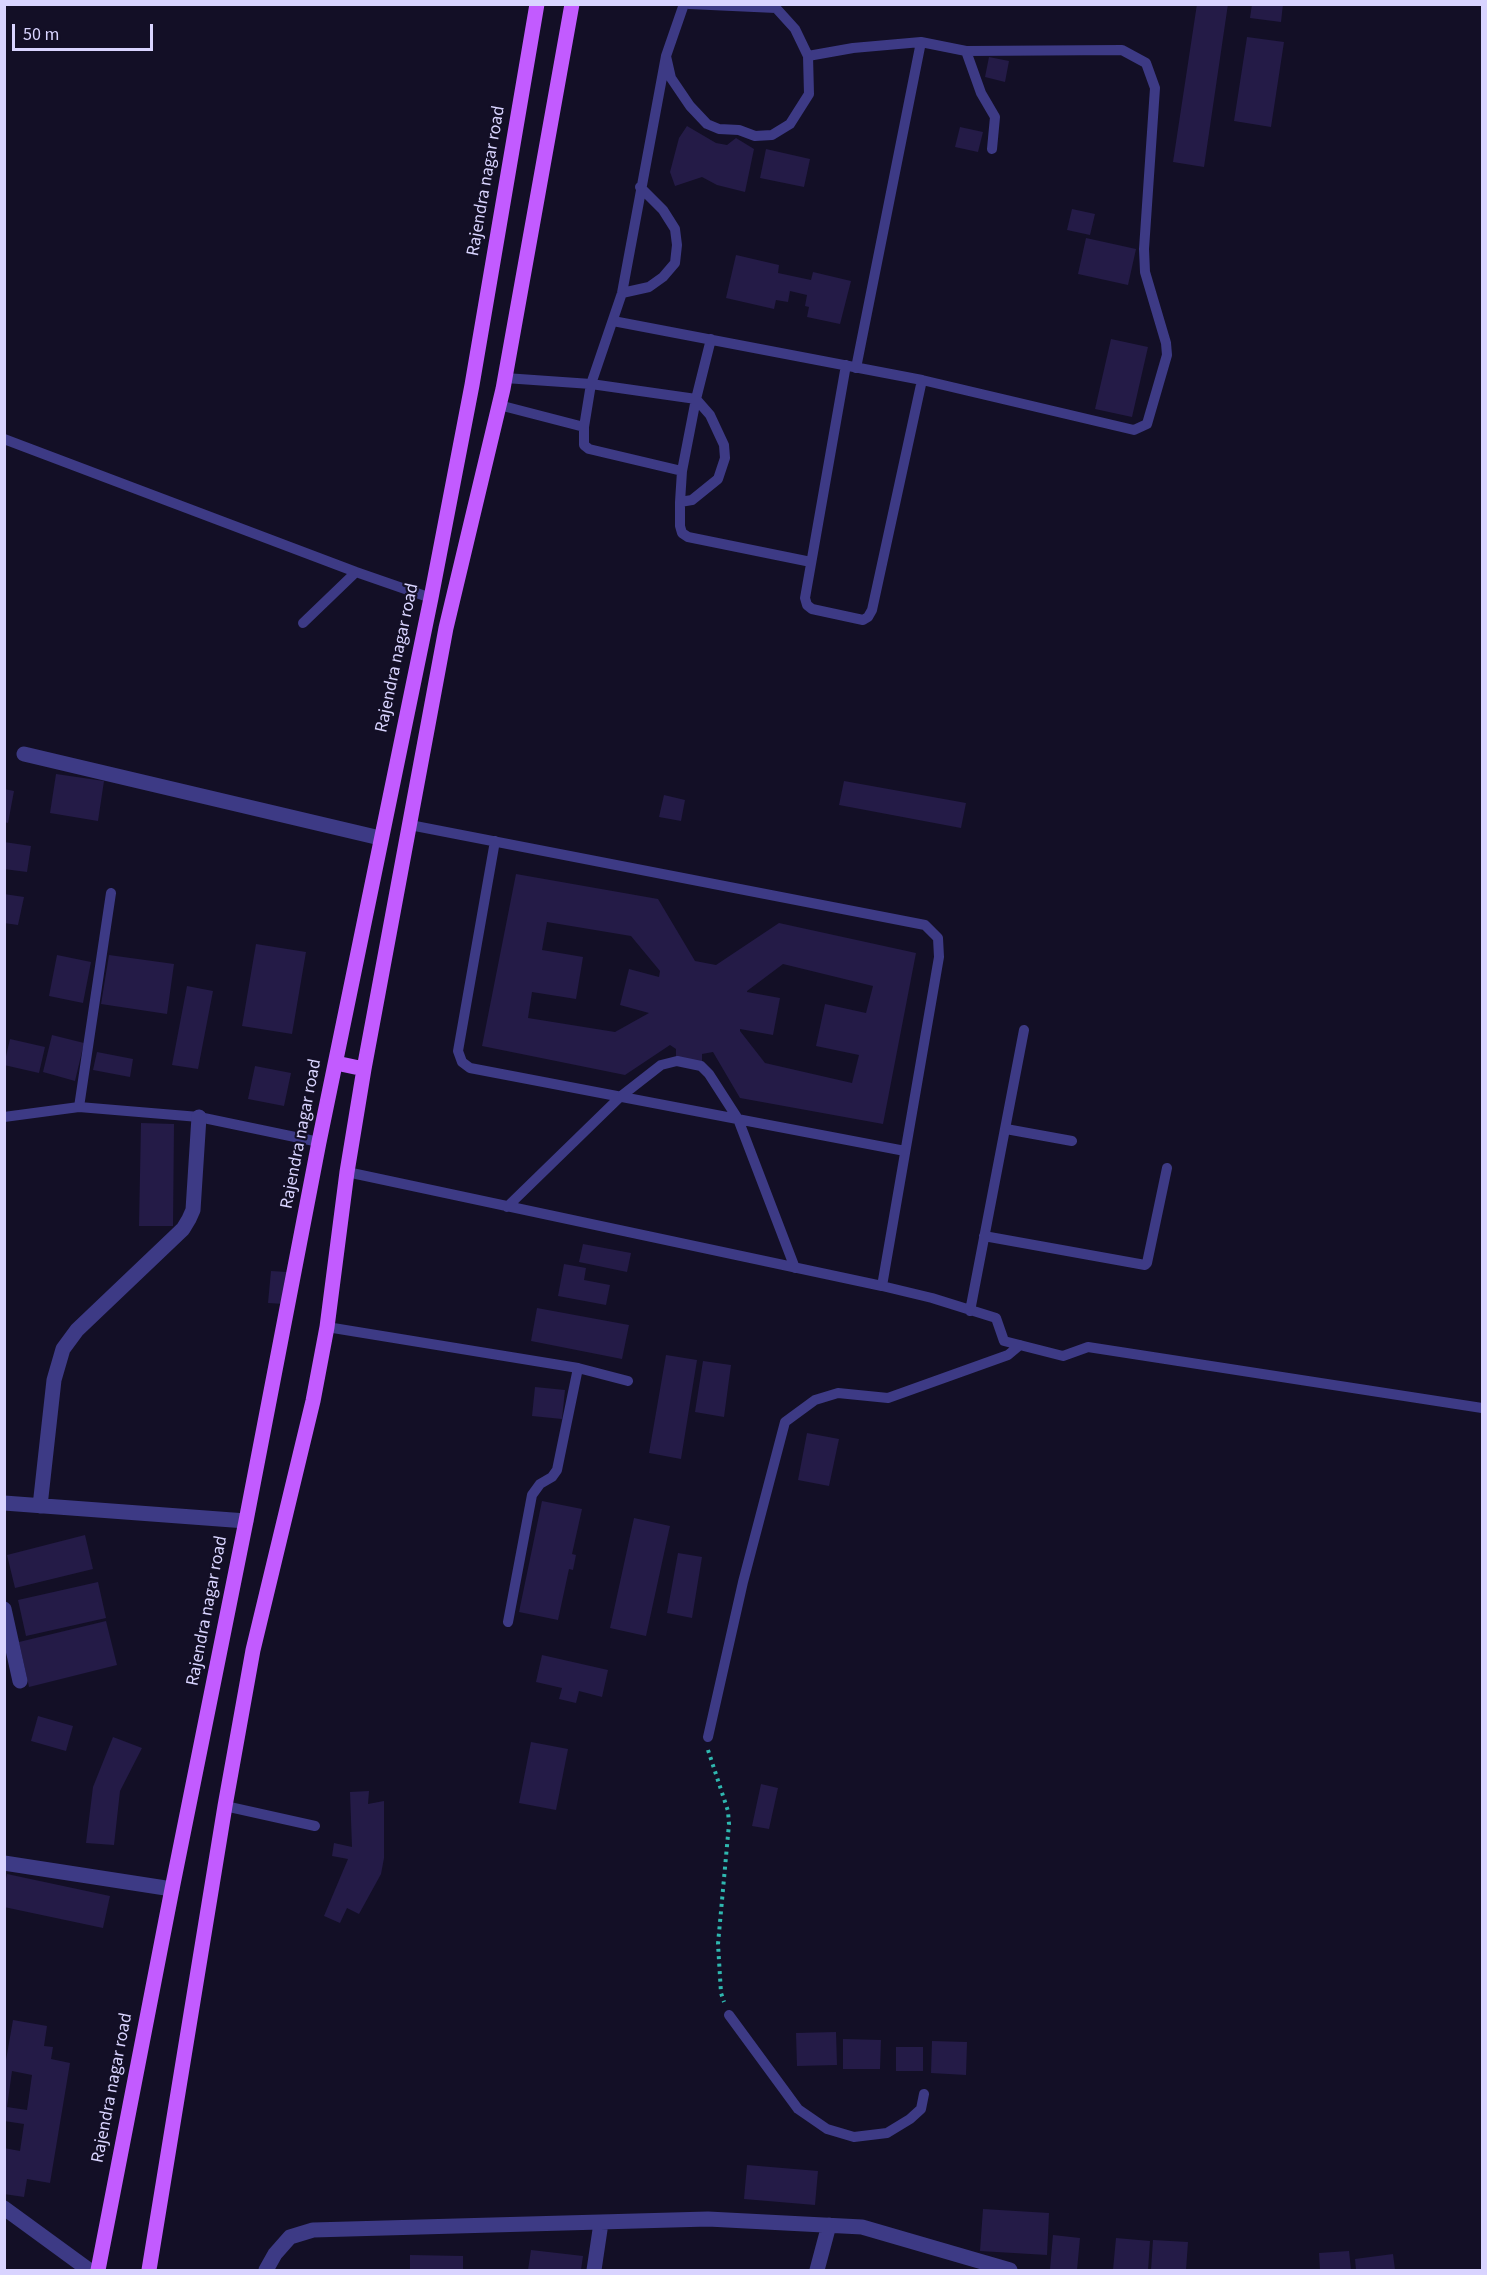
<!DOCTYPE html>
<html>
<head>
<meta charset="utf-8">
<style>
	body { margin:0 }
	#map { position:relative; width:1487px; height:2275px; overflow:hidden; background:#130f26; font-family:"Source Sans 3",sans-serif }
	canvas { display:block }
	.frame { position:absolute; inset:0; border:6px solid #d9d4ff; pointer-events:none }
	.scale { position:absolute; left:12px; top:24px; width:141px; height:27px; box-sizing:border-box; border:3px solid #d9d4ff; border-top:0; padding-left:8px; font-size:18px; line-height:21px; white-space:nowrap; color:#d9d4ff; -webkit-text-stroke:4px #130f26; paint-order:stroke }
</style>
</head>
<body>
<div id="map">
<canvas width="1487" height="2275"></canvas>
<div class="frame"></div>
<div class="scale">50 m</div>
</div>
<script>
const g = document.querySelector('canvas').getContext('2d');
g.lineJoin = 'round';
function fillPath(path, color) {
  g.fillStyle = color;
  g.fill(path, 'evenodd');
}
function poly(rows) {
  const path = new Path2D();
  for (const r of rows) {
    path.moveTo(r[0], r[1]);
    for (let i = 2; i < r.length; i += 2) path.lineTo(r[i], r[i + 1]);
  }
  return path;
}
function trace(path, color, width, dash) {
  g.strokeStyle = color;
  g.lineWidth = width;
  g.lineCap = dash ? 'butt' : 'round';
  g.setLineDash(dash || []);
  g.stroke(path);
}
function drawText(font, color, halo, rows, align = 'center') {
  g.font = font + ' "Source Sans 3",sans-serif';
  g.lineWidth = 4.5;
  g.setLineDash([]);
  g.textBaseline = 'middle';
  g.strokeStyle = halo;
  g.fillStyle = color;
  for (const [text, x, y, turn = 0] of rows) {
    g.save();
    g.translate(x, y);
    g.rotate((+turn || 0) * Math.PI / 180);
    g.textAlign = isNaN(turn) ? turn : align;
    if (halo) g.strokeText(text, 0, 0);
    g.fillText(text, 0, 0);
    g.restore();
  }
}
fillPath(poly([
	[1197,4,1228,4,1204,167,1173,162],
	[1252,4,1283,4,1281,22,1250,18],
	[1247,37,1284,42,1271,127,1234,121],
	[989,57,1009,61,1005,82,985,77],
	[687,126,716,143,727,145,736,138,754,149,745,192,717,185,702,177,675,186,670,172,679,138],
	[960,127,983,132,978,152,955,147],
	[766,149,810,159,804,187,760,178],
	[1072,209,1095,214,1090,235,1067,230],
	[1086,238,1136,249,1128,285,1078,274],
	[736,255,779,265,778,273,811,280,813,272,851,281,840,324,807,317,809,307,805,306,807,295,790,291,788,302,776,300,774,309,726,298],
	[1111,339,1148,347,1132,417,1095,409],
	[56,774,104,781,98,821,50,813],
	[844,781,966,803,961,828,839,805],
	[4,789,14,791,8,823,4,822],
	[664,795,685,800,681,821,659,817],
	[4,842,31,846,27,872,4,869],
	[516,874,658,899,695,961,716,965,779,923,916,953,883,1124,740,1098,713,1052,702,1054,702,1062,676,1057,676,1049,670,1045,625,1075,482,1046],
	[547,922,631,936,660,971,659,977,629,969,620,1005,649,1013,615,1032,528,1018,532,992,576,999,583,957,542,950],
	[783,964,873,986,866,1013,825,1004,816,1046,859,1055,852,1083,765,1063,740,1031,740,1029,773,1035,780,998,747,992,747,991],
	[4,894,24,897,18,925,4,923],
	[256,944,306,952,292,1034,242,1026],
	[57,955,91,962,83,1003,49,996],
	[109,955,174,964,167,1014,101,1004],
	[187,986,213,991,198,1069,172,1065],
	[52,1035,84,1043,75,1081,43,1072],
	[10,1039,45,1047,39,1073,4,1065],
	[97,1052,133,1059,130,1077,93,1070],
	[255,1066,291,1073,284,1106,248,1099],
	[141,1123,174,1124,173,1226,139,1226],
	[583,1244,631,1253,627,1272,579,1262],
	[564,1264,586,1268,584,1280,610,1285,606,1305,558,1296],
	[271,1271,287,1272,284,1304,268,1303],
	[537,1308,629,1325,622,1359,531,1341],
	[666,1355,697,1360,681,1459,649,1453],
	[703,1361,731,1365,724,1417,695,1412],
	[535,1387,565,1390,562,1419,532,1416],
	[807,1433,839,1439,829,1486,798,1480],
	[542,1501,582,1509,572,1554,576,1555,573,1570,569,1569,558,1620,519,1612],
	[634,1518,670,1526,646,1636,610,1628],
	[85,1535,93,1569,15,1588,7,1555],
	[678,1553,702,1557,692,1618,667,1613],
	[98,1582,106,1618,26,1636,18,1600],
	[106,1621,117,1665,29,1687,19,1642],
	[542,1655,608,1670,602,1697,579,1691,576,1703,559,1699,562,1688,536,1682],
	[38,1716,73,1726,66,1751,31,1741],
	[113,1737,142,1748,120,1791,114,1845,86,1843,93,1787],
	[531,1742,568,1749,556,1810,519,1803],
	[761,1784,778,1788,769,1829,752,1826],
	[369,1791,368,1804,384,1801,384,1858,381,1874,359,1914,347,1908,340,1923,324,1916,348,1859,332,1856,334,1843,352,1847,350,1792],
	[7,1874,110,1896,103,1928,4,1907,4,1887],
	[13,2020,47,2026,44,2046,53,2047,51,2059,70,2063,50,2183,27,2179,24,2197,4,2194,4,2148,20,2151,24,2124,4,2121,4,2060,6,2060],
	[12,2071,32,2075,27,2110,7,2107],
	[836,2032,837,2065,797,2066,796,2033],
	[843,2039,881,2040,880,2069,843,2069],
	[932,2041,967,2042,966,2075,931,2073],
	[896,2047,923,2047,923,2071,896,2071],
	[747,2165,818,2171,815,2205,744,2199],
	[983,2209,1049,2213,1047,2255,980,2251],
	[1053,2235,1080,2238,1077,2270,1050,2269],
	[1116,2238,1150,2241,1148,2270,1113,2270],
	[1153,2240,1188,2242,1186,2270,1151,2270],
	[531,2250,583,2256,581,2270,528,2270],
	[1349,2251,1351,2270,1320,2270,1319,2253],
	[1393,2254,1395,2270,1356,2270,1355,2259],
	[410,2255,463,2256,463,2270,410,2270]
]), '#241b47');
trace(poly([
	[708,1750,728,1811,729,1824,718,1944,721,1993,724,2002]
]), '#2fb8b0', 4, [3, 4.5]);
trace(poly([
	[684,4,666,56,671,78,690,106,707,124,719,129,739,130,755,136,772,135,790,124,809,94,808,56],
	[966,51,981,93,995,117,992,149],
	[622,293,649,287,663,277,675,263,677,245,675,229,663,210,640,187],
	[613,321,922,380,1134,430,1147,424,1167,355,1166,343,1145,272,1144,249,1155,88,1146,63,1122,50,966,51,921,42,853,48,808,56,795,29,776,8,689,4],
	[711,339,696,399,682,471,680,502,680,526,682,533,688,537,811,562],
	[846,365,805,598,807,605,812,609,863,620,868,617,872,610,922,380],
	[856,368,921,42],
	[505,378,591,384,622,293,666,56],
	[499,405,584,427],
	[4,439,356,572,431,598],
	[680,502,692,500,718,479,725,458,724,445,710,415,696,399,591,384,584,427,584,445,589,449,682,471],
	[303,623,356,572],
	[410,825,925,925,938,938,939,957,882,1286],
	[495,841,458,1051,462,1062,470,1068,905,1151],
	[79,1107,111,893],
	[4,1117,79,1107,199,1117,319,1142],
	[1006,1129,1072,1141],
	[347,1172,882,1286,932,1298,996,1318,1004,1341,1063,1356,1088,1347,1482,1408],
	[507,1207,620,1097,661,1065,677,1061,701,1066,709,1074,738,1119,795,1268],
	[984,1236,1145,1265,1147,1263,1167,1168],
	[970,1311,1024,1030],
	[327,1327,578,1368,628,1381],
	[508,1622,532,1495,540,1484,552,1477,557,1470,578,1368],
	[708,1737,743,1582,785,1422,815,1400,838,1393,888,1398,1008,1355,1020,1345],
	[225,1806,315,1826],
	[729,2015,798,2109,827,2129,854,2137,887,2133,910,2119,921,2109,924,2094]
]), '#3d3a85', 10);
trace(poly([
	[24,754,380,838],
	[4,1503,246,1521],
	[40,1506,54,1380,63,1349,77,1330,183,1229,189,1219,193,1210,199,1117],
	[4,1609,20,1681],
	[4,1863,172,1889],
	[4,2208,89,2270],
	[266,2270,275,2254,290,2237,313,2230,708,2219,862,2227,1010,2270],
	[594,2270,601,2223],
	[817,2270,829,2225]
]), '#3d3a85', 15);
trace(poly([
	[336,1063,364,1069],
	[98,2270,172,1889,246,1521,319,1142,431,598,472,385,537,4],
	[149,2270,225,1806,253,1650,313,1401,327,1327,347,1172,364,1069,446,628,503,389,572,4]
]), '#c25bff', 15);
drawText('18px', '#d9d4ff', '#130f26', [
	["Rajendra nagar road",487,181,-80],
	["Rajendra nagar road",398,658,-78],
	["Rajendra nagar road",302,1134,-79],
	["Rajendra nagar road",208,1611,-79],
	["Rajendra nagar road",113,2088,-79]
]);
</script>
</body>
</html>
